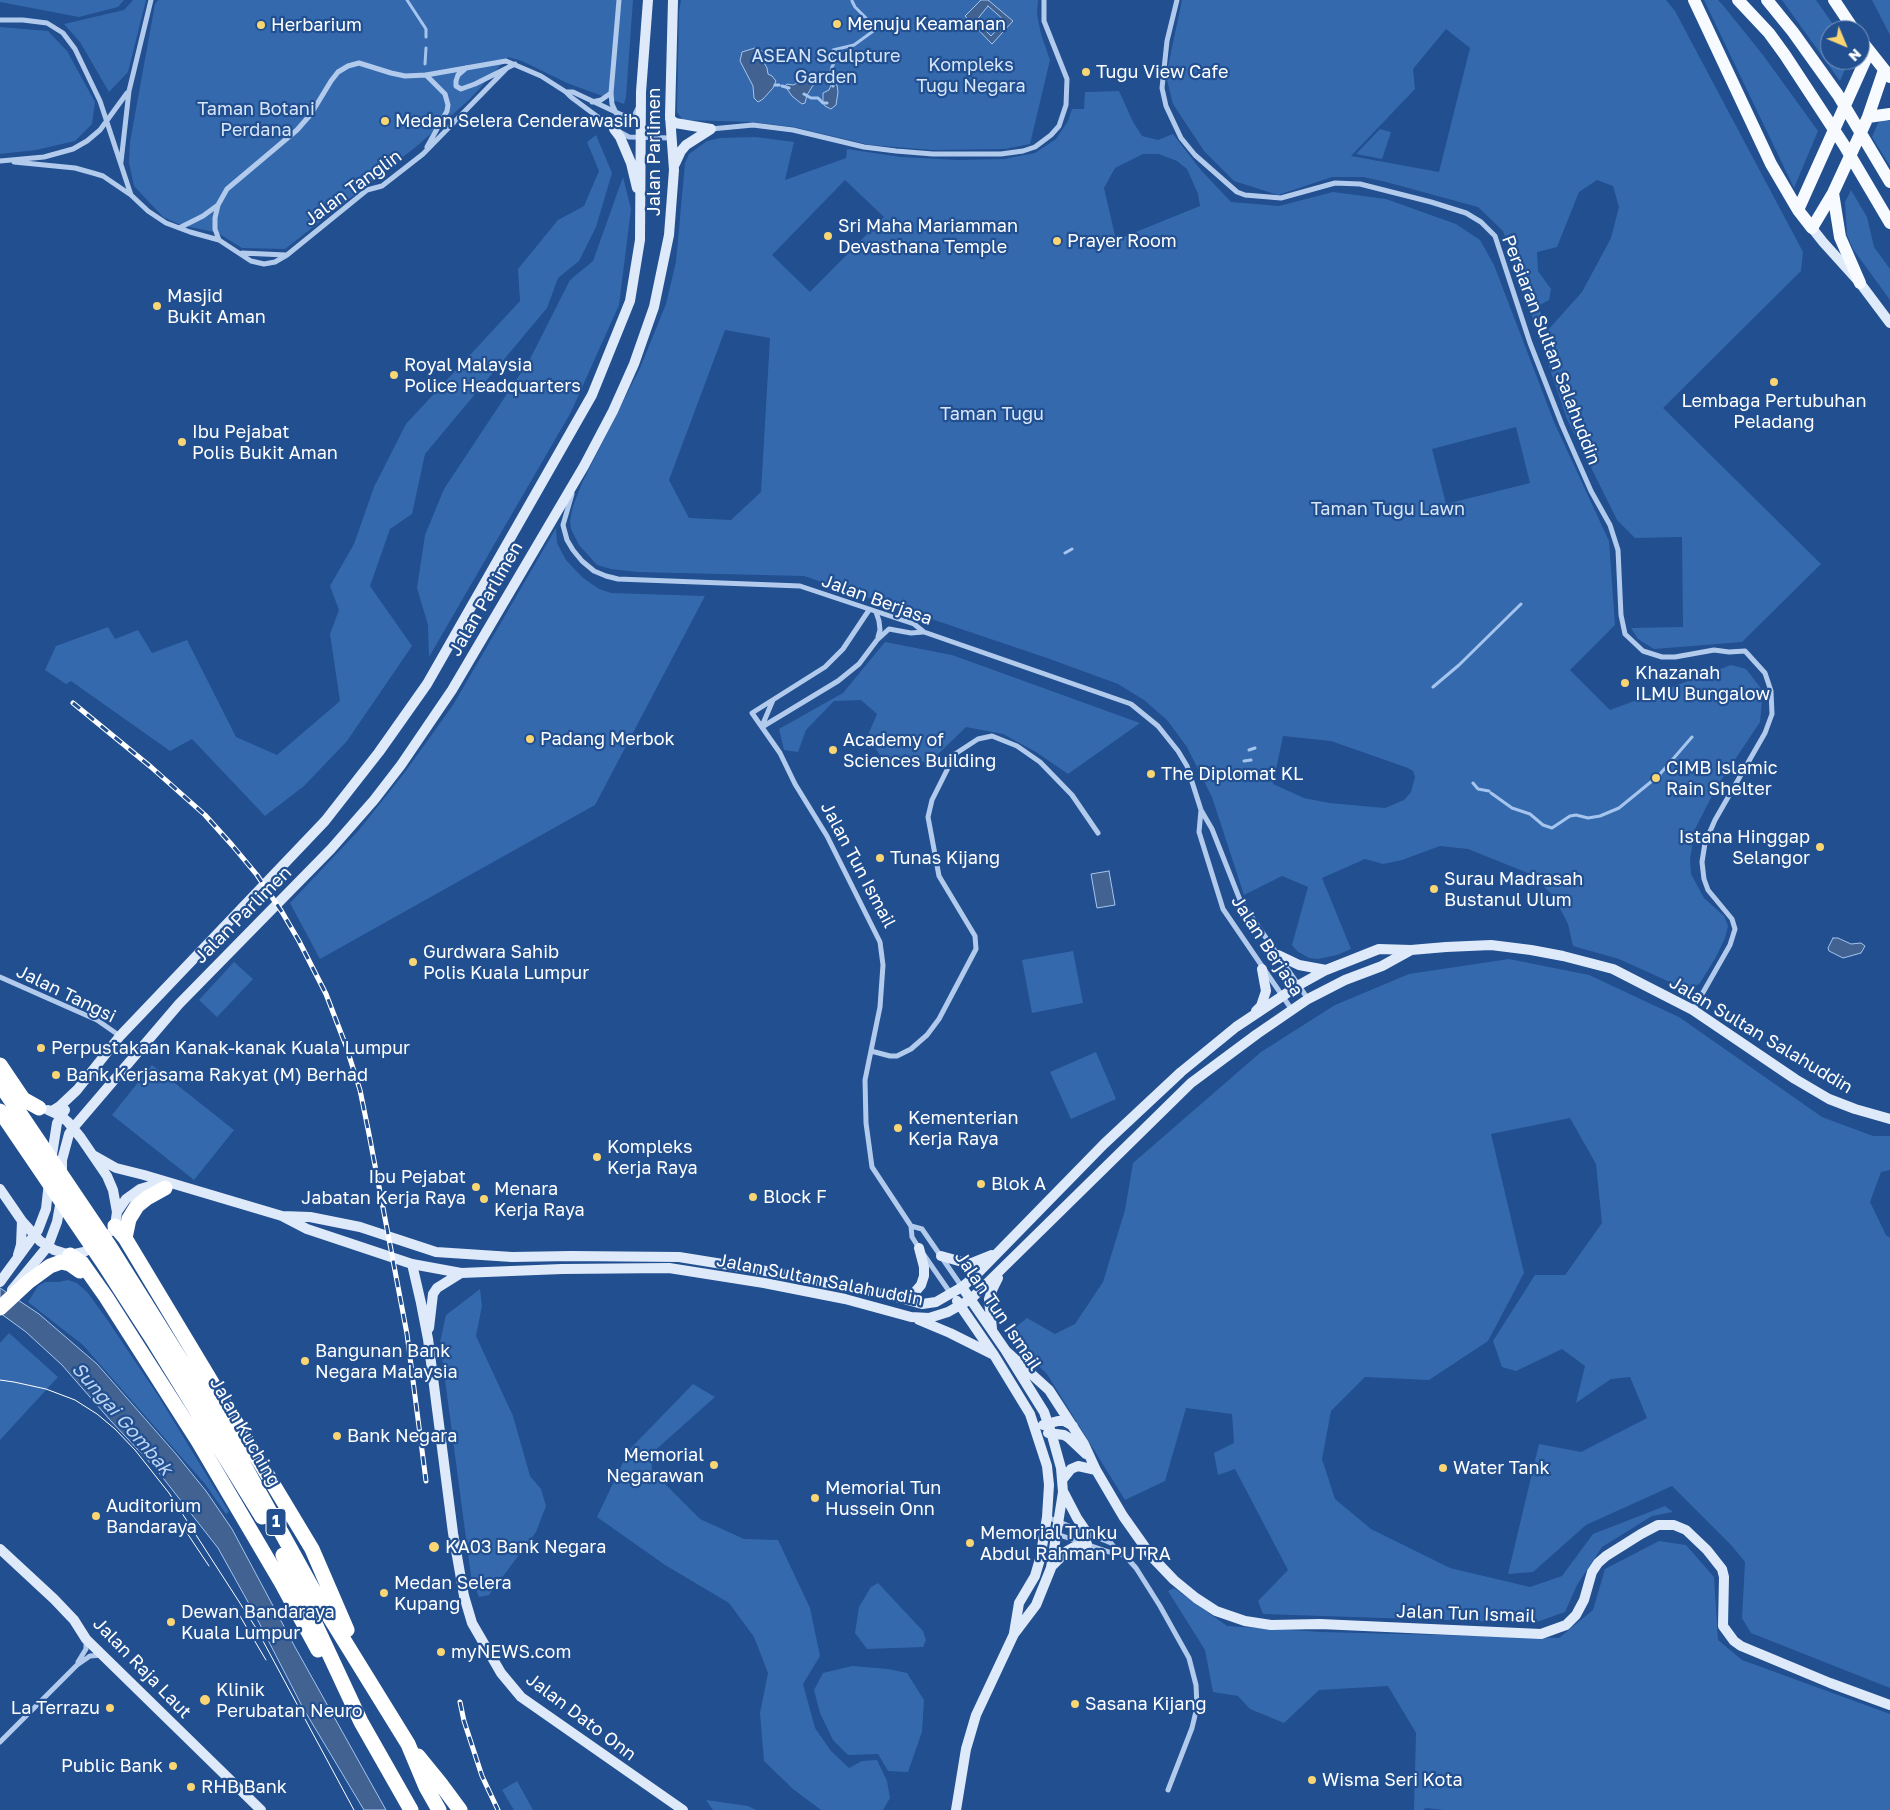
<!DOCTYPE html>
<html>
<head>
<meta charset="utf-8">
<style>
	body { margin:0 }
	#map { position:relative; width:1890px; height:1810px; overflow:hidden; background:#214f90; font-family:"Golos Text",sans-serif }
	canvas { display:block }
	.north { position:absolute; left:1820px; top:20px; width:50px; height:50px; box-sizing:border-box; background:#214f90; border:1px solid #7a95bc; border-radius:50%; rotate:135deg; font-size:14px; font-weight:700; line-height:20px; text-align:center; color:#fff }
	.north::after { content:''; display:block; margin:auto; width:18px; height:22px; background:#f9d573; clip-path:polygon(50% 0,100% 100%,50% 72%,0 100%) }
</style>
</head>
<body>
<div id="map">
<canvas width="1890" height="1810"></canvas>
<div class="north">N</div>
</div>
<script>
const g = document.querySelector('canvas').getContext('2d');
g.lineJoin = 'round';
function fillPath(path, color) {
  g.fillStyle = color;
  g.fill(path, 'evenodd');
}
function poly(rows) {
  const path = new Path2D();
  for (const r of rows) {
    path.moveTo(r[0], r[1]);
    for (let i = 2; i < r.length; i += 2) path.lineTo(r[i], r[i + 1]);
  }
  return path;
}
function trace(path, color, width, dash) {
  g.strokeStyle = color;
  g.lineWidth = width;
  g.lineCap = dash ? 'butt' : 'round';
  g.setLineDash(dash || []);
  g.stroke(path);
}
function drawText(font, color, halo, rows, align = 'center') {
  g.font = font + ' "Golos Text",sans-serif';
  g.lineWidth = 4.5;
  g.setLineDash([]);
  g.textBaseline = 'middle';
  g.strokeStyle = halo;
  g.fillStyle = color;
  for (const [text, x, y, turn = 0] of rows) {
    g.save();
    g.translate(x, y);
    g.rotate((+turn || 0) * Math.PI / 180);
    g.textAlign = isNaN(turn) ? turn : align;
    if (halo) g.strokeText(text, 0, 0);
    g.fillText(text, 0, 0);
    g.restore();
  }
}
fillPath(poly([
	[0,0,124,0,118,7,79,17,0,2],
	[133,0,146,0,128,72,109,92,80,42,64,24,124,10],
	[158,0,633,0,626,97,624,104,567,83,522,61,508,57,470,99,417,146,285,249,242,248,218,233,181,225,163,217,134,186,129,163,130,142,155,4],
	[681,0,1038,0,1037,14,1041,34,1050,60,1030,144,1005,149,933,150,870,145,794,127,753,122,683,120,677,112,679,12],
	[1182,0,1666,0,1675,11,1803,252,1801,271,1663,408,1821,564,1742,642,1654,649,1638,639,1631,628,1683,627,1682,537,1635,538,1617,520,1567,419,1503,231,1478,207,1386,182,1363,177,1332,177,1278,195,1234,181,1204,151,1173,104,1166,76],
	[1446,29,1470,48,1439,172,1351,156,1415,89,1413,69],
	[1597,180,1613,186,1619,207,1611,238,1582,292,1548,330,1538,306,1549,300,1551,289,1538,271,1537,252,1557,247,1579,192],
	[1704,0,1718,0,1722,4,1763,55,1818,131,1794,188],
	[1782,0,1816,0,1837,30,1830,30,1830,60,1849,60,1840,81],
	[1872,0,1890,0,1890,35],
	[0,27,48,31,67,51,95,102,92,124,75,141,36,150,0,154],
	[1119,91,1133,122,1142,136,1158,140,1173,134,1200,169,1231,202,1279,206,1333,192,1386,199,1456,224,1480,240,1494,265,1554,422,1609,541,1615,625,1570,670,1610,710,1731,665,1746,669,1763,691,1760,722,1716,788,1695,829,1690,859,1691,874,1704,898,1724,916,1728,926,1725,938,1716,957,1700,983,1694,987,1683,988,1619,959,1573,946,1568,924,1553,895,1528,873,1468,849,1440,846,1402,860,1383,864,1365,859,1322,878,1351,949,1337,955,1318,959,1309,958,1297,951,1292,945,1308,887,1282,876,1244,895,1212,797,1187,747,1167,720,1144,700,1118,684,1047,658,804,576,637,572,611,569,597,565,579,545,571,529,570,521,573,506,582,483,640,368,666,304,676,262,685,163,689,154,707,141,720,138,756,137,794,142,785,180,846,158,847,149,901,157,958,160,1004,159,1035,153,1056,139,1068,121,1072,109,1084,109,1085,92],
	[1143,154,1159,154,1177,161,1187,169,1198,194,1200,206,1116,240,1104,188,1115,168],
	[845,180,884,217,810,292,772,255],
	[725,330,770,338,761,492,731,520,689,518,669,480],
	[1516,427,1530,483,1446,504,1432,449],
	[1283,736,1331,741,1408,768,1413,771,1415,777,1411,792,1404,800,1385,808,1329,803,1304,798,1273,784],
	[1884,120,1890,121,1890,166,1872,137,1878,123],
	[1380,129,1391,132,1382,159,1356,154],
	[596,135,612,173,596,227,579,261,558,278,547,308,425,454,412,514,390,529,370,586,412,646,347,741,304,786,265,816,192,739,170,751,71,681,66,684,45,670,56,646,108,627,115,639,138,630,152,653,187,640,236,737,277,755,340,701,330,634,339,610,330,586,354,544,374,487,406,424,520,301,518,269,558,220,584,206,599,171,587,142],
	[623,177,631,209,619,305,571,412,429,657,428,625,417,588,425,535,444,489,530,359,570,280,593,261],
	[1851,190,1867,217,1874,247,1890,269,1890,300,1853,249,1847,235,1845,202],
	[556,528,557,543,566,560,582,577,599,589,611,593,705,596,595,805,320,959,290,903,359,830,405,772,453,705],
	[885,642,952,655,1140,723,1068,774,1036,752,1003,734,966,727,928,764,905,754,887,768,868,735,877,714,861,700,834,701,806,730,798,752,784,750,779,729,843,693],
	[1073,951,1083,1003,1032,1013,1022,960],
	[1509,959,1589,975,1679,1017,1822,1117,1873,1136,1890,1136,1890,1170,1881,1172,1870,1202,1886,1235,1890,1238,1890,1688,1751,1633,1742,1618,1745,1562,1732,1546,1672,1486,1586,1525,1533,1572,1508,1574,1539,1444,1581,1452,1647,1418,1630,1377,1611,1379,1576,1403,1585,1366,1562,1349,1516,1371,1502,1367,1493,1341,1535,1275,1565,1275,1602,1223,1596,1164,1570,1118,1491,1134,1524,1273,1488,1341,1429,1380,1365,1377,1331,1411,1322,1459,1335,1499,1371,1529,1450,1568,1530,1587,1562,1576,1593,1534,1665,1506,1673,1512,1652,1516,1602,1547,1577,1585,1565,1612,1534,1623,1263,1614,1258,1601,1288,1570,1235,1469,1218,1475,1214,1453,1234,1443,1232,1414,1186,1408,1165,1481,1125,1500,1047,1374,1029,1357,1012,1330,1027,1318,1055,1334,1075,1324,1103,1282,1125,1210,1133,1163,1261,1052,1335,1005,1409,974],
	[234,962,253,979,217,1017,199,1000],
	[1096,1052,1116,1099,1071,1119,1050,1072],
	[152,1065,234,1130,194,1180,112,1115],
	[68,1280,77,1283,88,1293,106,1318,159,1397,229,1512,226,1514,205,1484,83,1345,28,1302,38,1286,45,1282,59,1282],
	[480,1289,482,1306,476,1336,513,1416,530,1476,541,1489,546,1506,536,1532,489,1595,479,1597,471,1576,440,1342,446,1315],
	[9,1333,58,1377,0,1440,0,1343],
	[693,1384,715,1397,651,1454,652,1471,700,1519,744,1539,778,1540,810,1608,820,1656,803,1684,815,1728,831,1751,849,1768,862,1761,877,1760,887,1781,890,1798,883,1810,821,1810,793,1789,764,1761,760,1713,768,1673,754,1637,729,1603,665,1565,597,1517,629,1450],
	[1659,1541,1686,1545,1714,1577,1718,1640,1742,1660,1890,1714,1890,1810,1445,1810,1425,1808,1424,1810,1414,1810,1416,1733,1388,1686,1319,1690,1284,1723,1250,1709,1238,1696,1213,1692,1205,1650,1168,1591,1174,1588,1227,1626,1321,1632,1559,1638,1593,1610,1605,1569],
	[878,1583,923,1631,926,1640,923,1647,867,1649,855,1633,859,1607,871,1587],
	[852,1666,888,1669,907,1673,924,1700,922,1732,908,1772,888,1771,878,1754,848,1755,833,1740,820,1713,814,1690,823,1673],
	[517,1781,533,1810,514,1810,502,1790],
	[706,1800,748,1806,756,1810,713,1810]
]), '#3569ad');
const water = poly([
	[981,0,988,0,1013,21,992,44,965,16,981,0],
	[988,6,1005,21,991,36,976,21,988,6],
	[755,48,760,49,764,53,763,61,767,68,768,74,772,76,776,81,773,88,763,99,758,102,754,98,753,86,740,61,742,52,755,48],
	[812,77,814,78,815,82,807,95,805,103,802,104,792,96,785,86,787,84,793,85,812,77],
	[832,83,837,85,838,92,836,105,831,109,825,106,823,103,823,93,829,90,832,83],
	[1109,871,1115,905,1097,908,1091,874,1109,871],
	[1833,938,1838,938,1851,944,1861,943,1865,946,1861,953,1843,958,1829,951,1828,948,1833,938],
	[0,1288,39,1314,97,1364,176,1454,206,1491,232,1529,295,1647,386,1810,364,1810,303,1708,253,1611,218,1548,156,1469,110,1420,62,1365,26,1332,0,1313,0,1288]
]);
fillPath(water, '#426391');
trace(water, '#a5c5ee', 1);
trace(poly([
	[407,0,426,29,426,37],
	[852,1,855,7,876,28],
	[425,64,426,48],
	[831,71,832,67,834,63,831,58,833,50,854,45,876,29],
	[831,75,834,79,833,86],
	[775,85,779,85],
	[782,86,789,88],
	[804,94,811,98,818,98,823,103,827,103],
	[1065,553,1072,549],
	[1433,687,1459,665,1521,604],
	[1249,750,1255,748],
	[1244,761,1251,760],
	[1473,783,1478,789,1489,791],
	[1491,793,1512,808,1530,814,1543,825,1552,828,1570,816,1576,815,1588,818,1600,816,1619,808,1652,781,1658,781,1660,779,1660,774,1692,737]
]), '#a5c5ee', 3);
trace(poly([
	[1177,0,1167,41,1162,88,1166,106,1181,138,1195,155,1237,192,1245,195,1281,198,1335,183,1360,184,1431,202,1466,213,1481,222,1495,236,1530,343,1562,425,1591,491,1610,525,1618,550,1621,615,1625,634,1643,651,1662,657,1675,657,1714,650,1729,652,1745,651,1765,673,1771,691,1772,714,1765,733,1715,820,1705,843,1702,862,1704,879,1708,890,1732,919,1735,929,1730,945,1693,1010],
	[0,20,23,20,47,23,63,33,75,49,100,101,131,195,148,211,166,223,190,232,219,240,251,261,264,264,275,262,287,255,367,190,382,186,423,154,507,68],
	[466,68,458,75,456,81,456,86,461,89,475,84,515,64],
	[426,75,445,94,448,105,447,111,427,147],
	[566,92,573,92,622,115,631,117,635,114,639,106],
	[592,102,601,100,611,93],
	[616,113,612,104,611,93,619,0],
	[711,129,753,125,793,130,864,147,896,151,933,154,1001,154,1023,151,1035,147,1051,135,1059,126,1066,105,1067,79,1044,21,1044,0],
	[0,161,44,157,73,149,87,141,100,130,127,93],
	[14,162,75,168,93,173,103,176,131,195],
	[121,162,129,91,151,0],
	[179,228,203,216,218,205],
	[219,240,215,229,215,218,218,205,227,189,297,130,311,114,331,81,338,72,348,66,359,63,391,73,405,76,426,75,506,61,541,76,566,92,571,97,614,129,629,137,671,138],
	[242,253,286,255],
	[572,494,563,525,567,540,573,550,582,561,594,571,606,576,618,579,800,586,914,624,924,632,1131,704,1158,726,1178,751,1187,766,1201,810,1212,829,1240,900,1308,999],
	[869,610,843,649,825,667,752,713,780,753,795,784,827,836,880,942,883,965,880,1007,865,1080,866,1123,872,1167,911,1226,912,1237,919,1248],
	[876,612,879,621,880,630,878,637],
	[762,726,773,700],
	[762,727,838,681,859,664,877,640,889,629,911,633,923,632],
	[1201,810,1199,832,1223,909,1292,1010],
	[0,977,97,1020,120,1036],
	[871,1051,890,1056,897,1056,911,1049,927,1035,939,1019,976,949,975,936,939,876,928,817,932,800,955,754,978,739,992,736,1017,746,1040,762,1072,795,1098,833],
	[911,1226,922,1229,962,1287],
	[924,1255,951,1294],
	[1047,1517,1111,1543,1118,1552,1127,1558,1136,1568,1160,1606,1189,1658,1196,1685,1197,1707,1192,1728,1168,1790],
	[1045,1530,1109,1552,1118,1552],
	[78,1662,86,1649,86,1640],
	[0,1742,77,1665,90,1656,102,1655]
]), '#b2cbed', 5);
trace(poly([
	[670,119,675,123,711,129],
	[614,129,620,137,631,163,637,188],
	[675,164,681,151,686,145,711,129],
	[1812,228,1823,242,1860,283,1890,323],
	[1278,955,1299,965,1326,970],
	[1256,1011,1261,1006,1266,991,1262,969],
	[48,1110,61,1116,68,1122,81,1138,107,1176,113,1190,117,1212,115,1226,112,1231],
	[52,1111,60,1106,77,1090,120,1036,325,821,379,752,427,684,592,395,630,301,640,240,641,92,648,0],
	[93,1155,116,1168,144,1175,282,1216,307,1229,412,1264,461,1273,562,1269,669,1268,764,1283,845,1299,911,1317,929,1318,948,1312,971,1299,1191,1083,1257,1034,1308,999,1345,980,1382,966,1411,950],
	[51,1161,57,1123,65,1110],
	[62,1175,62,1160,69,1134,73,1128,179,1004,331,849,374,800,401,765,452,690,584,466,613,411,634,364,654,307,669,235,674,170,670,116,673,0],
	[0,1189,22,1221,40,1241,54,1250,70,1255,84,1252,98,1244],
	[117,1212,126,1199,140,1189,150,1186,166,1188],
	[282,1216,310,1217,360,1227,436,1252,512,1257,571,1256,679,1257,766,1271,885,1294,922,1304,936,1302,962,1287,974,1277,1104,1144,1181,1072,1236,1027,1299,985,1326,970,1379,949,1411,950,1446,947,1491,945,1531,950,1563,956,1613,969,1693,1010,1795,1079,1829,1099,1855,1109,1890,1119],
	[18,1255,21,1245,22,1221],
	[941,1256,966,1263,972,1263,992,1255],
	[412,1264,421,1303,428,1339,453,1533,464,1596,472,1623,501,1673,521,1697,683,1810],
	[0,1282,38,1230,46,1209,49,1182],
	[12,1290,48,1246,57,1222,61,1200],
	[896,1295,906,1296,915,1292,921,1285,924,1276,924,1267,919,1248],
	[957,1301,994,1355,1030,1414,1047,1466,1049,1485,1047,1517,1040,1559,1035,1576,1019,1603,1014,1633],
	[919,1320,950,1333,992,1354],
	[429,1328,433,1294,437,1288,461,1273],
	[992,1329,989,1299,993,1288,998,1278],
	[1006,1351,1049,1390,1084,1444,1096,1470,1123,1516,1152,1557,1174,1580,1196,1598,1216,1611,1245,1621,1271,1625,1320,1624,1541,1634,1566,1625,1576,1615,1584,1600,1592,1572,1598,1563,1606,1556,1641,1534,1658,1525,1674,1525,1686,1530,1707,1550,1722,1569,1724,1577,1723,1626,1734,1641,1741,1646,1830,1683,1890,1705],
	[1043,1425,1058,1421,1064,1421,1073,1426],
	[1048,1433,1064,1435,1069,1438,1086,1454],
	[1063,1479,1071,1469,1078,1466,1096,1470],
	[1064,1493,1077,1518,1088,1534],
	[0,1549,54,1599,74,1620,86,1639,261,1810],
	[1051,1567,1067,1551,1074,1547,1087,1544],
	[956,1810,966,1749,976,1715,1014,1634,1036,1605,1051,1568,1063,1492,1061,1468,1051,1432,1044,1412,1006,1351,962,1287]
]), '#dee9fa', 10);
trace(poly([
	[1694,0,1771,164,1798,210,1812,228,1833,193,1868,117,1884,70],
	[1738,0,1769,33,1785,55,1844,145,1890,223],
	[1767,0,1793,32,1838,95,1890,182],
	[1834,0,1854,30],
	[1860,39,1890,77],
	[1868,117,1890,114],
	[1833,193,1840,237,1860,283],
	[1798,210,1869,52]
]), '#f7faff', 12);
trace(poly([
	[0,1065,23,1099,39,1108],
	[0,1084,110,1247,204,1397,240,1458,316,1595,408,1744,426,1787,439,1810],
	[0,1111,102,1261,153,1340,262,1517],
	[115,1226,125,1238,312,1549,347,1630],
	[125,1238,129,1219,137,1206,147,1198,165,1188],
	[70,1255,82,1263,106,1297,198,1441,281,1582,318,1650],
	[0,1308,28,1282,50,1266,61,1262,70,1264,80,1271],
	[283,1555,361,1722,411,1810],
	[418,1756,440,1783,460,1810]
]), '#fff', 15);
trace(poly([
	[0,1380,14,1382,46,1389,75,1400,97,1414,115,1429,135,1450,169,1493,256,1628,354,1810],
	[185,1530,209,1566],
	[234,1606,266,1660]
]), '#fff', 1);
const rail = poly([
	[73,703,151,767,205,815,232,845,257,875,282,912,299,941,326,994,346,1046,360,1090,369,1134,407,1334,426,1481],
	[460,1702,464,1721,482,1776,498,1810]
]);
trace(rail, '#fff', 5);
trace(rail, '#214f90', 3, [9]);
for (const [x, y, r, color] of [
	[837,24,5,"#f9d573"],
	[261,25,5,"#f9d573"],
	[1086,72,5,"#f9d573"],
	[385,121,5,"#f9d573"],
	[828,236,5,"#f9d573"],
	[1057,241,5,"#f9d573"],
	[157,306,5,"#f9d573"],
	[394,375,5,"#f9d573"],
	[1774,382,5,"#f9d573"],
	[182,442,5,"#f9d573"],
	[1625,683,5,"#f9d573"],
	[530,739,5,"#f9d573"],
	[833,750,5,"#f9d573"],
	[1151,774,5,"#f9d573"],
	[1656,778,5,"#f9d573"],
	[1820,847,5,"#f9d573"],
	[880,858,5,"#f9d573"],
	[1434,889,5,"#f9d573"],
	[413,962,5,"#f9d573"],
	[41,1048,5,"#f9d573"],
	[56,1075,5,"#f9d573"],
	[898,1128,5,"#f9d573"],
	[597,1157,5,"#f9d573"],
	[981,1184,5,"#f9d573"],
	[476,1187,5,"#f9d573"],
	[753,1197,5,"#f9d573"],
	[484,1199,5,"#f9d573"],
	[305,1361,5,"#f9d573"],
	[337,1436,5,"#f9d573"],
	[714,1465,5,"#f9d573"],
	[1443,1468,5,"#f9d573"],
	[815,1498,5,"#f9d573"],
	[96,1516,5,"#f9d573"],
	[970,1543,5,"#f9d573"],
	[434,1547,6,"#f9d573"],
	[384,1593,5,"#f9d573"],
	[171,1622,5,"#f9d573"],
	[441,1652,5,"#f9d573"],
	[205,1700,6,"#f9d573"],
	[1075,1704,5,"#f9d573"],
	[110,1708,5,"#f9d573"],
	[173,1766,5,"#f9d573"],
	[1312,1780,5,"#f9d573"],
	[191,1787,5,"#f9d573"]
]) {
  const dot = new Path2D();
  dot.arc(x, y, r, 0, 2 * Math.PI);
  g.fillStyle = color;
  g.fill(dot);
  trace(dot, '#214f90', 2);
}
for (const [x, y, w] of [
	[276,1522,20]
]) {
  const box = new Path2D();
  box.roundRect(x - w / 2, y - 13.5, w, 27, 4);
  g.fillStyle = '#214f90';
  g.fill(box);
  trace(box, '#fff', 1);
}
drawText('bold 16px', '#fff', null, [
	["1",276,1522]
]);
drawText('18px', '#fff', '#214f90', [
	["Menuju Keamanan",847,24],
	["Herbarium",271,25],
	["Tugu View Cafe",1096,72],
	["Medan Selera Cenderawasih",395,121],
	["Sri Maha Mariamman",838,226],
	["Devasthana Temple",838,247],
	["Prayer Room",1067,241],
	["Masjid",167,296],
	["Bukit Aman",167,317],
	["Royal Malaysia",404,365],
	["Police Headquarters",404,386],
	["Lembaga Pertubuhan",1774,401,"center"],
	["Peladang",1774,422,"center"],
	["Ibu Pejabat",192,432],
	["Polis Bukit Aman",192,453],
	["Khazanah",1635,673],
	["ILMU Bungalow",1635,694],
	["Padang Merbok",540,739],
	["Academy of",843,740],
	["Sciences Building",843,761],
	["CIMB Islamic",1666,768],
	["Rain Shelter",1666,789],
	["The Diplomat KL",1161,774],
	["Istana Hinggap",1810,837,"right"],
	["Selangor",1810,858,"right"],
	["Tunas Kijang",890,858],
	["Surau Madrasah",1444,879],
	["Bustanul Ulum",1444,900],
	["Gurdwara Sahib",423,952],
	["Polis Kuala Lumpur",423,973],
	["Perpustakaan Kanak-kanak Kuala Lumpur",51,1048],
	["Bank Kerjasama Rakyat (M) Berhad",66,1075],
	["Kementerian",908,1118],
	["Kerja Raya",908,1139],
	["Kompleks",607,1147],
	["Kerja Raya",607,1168],
	["Ibu Pejabat",466,1177,"right"],
	["Jabatan Kerja Raya",466,1198,"right"],
	["Blok A",991,1184],
	["Menara",494,1189],
	["Kerja Raya",494,1210],
	["Block F",763,1197],
	["Bangunan Bank",315,1351],
	["Negara Malaysia",315,1372],
	["Bank Negara",347,1436],
	["Memorial",704,1455,"right"],
	["Negarawan",704,1476,"right"],
	["Water Tank",1453,1468],
	["Memorial Tun",825,1488],
	["Hussein Onn",825,1509],
	["Auditorium",106,1506],
	["Bandaraya",106,1527],
	["Memorial Tunku",980,1533],
	["Abdul Rahman PUTRA",980,1554],
	["KA03 Bank Negara",445,1547],
	["Medan Selera",394,1583],
	["Kupang",394,1604],
	["Dewan Bandaraya",181,1612],
	["Kuala Lumpur",181,1633],
	["myNEWS.com",451,1652],
	["Klinik",216,1690],
	["Perubatan Neuro",216,1711],
	["Sasana Kijang",1085,1704],
	["La Terrazu",100,1708,"right"],
	["Public Bank",163,1766,"right"],
	["Wisma Seri Kota",1322,1780],
	["RHB Bank",201,1787]
], 'left');
drawText('18px', '#d7e6f9', '#214f90', [
	["ASEAN Sculpture",826,56],
	["Garden",826,77],
	["Kompleks",971,65],
	["Tugu Negara",971,86],
	["Taman Botani",256,109],
	["Perdana",256,130],
	["Taman Tugu",992,414],
	["Taman Tugu Lawn",1388,509]
]);
drawText('18px', '#fff', '#214f90', [
	["Jalan Parlimen",654,152,-90],
	["Jalan Tanglin",353,188,-36],
	["Persiaran Sultan Salahuddin",1551,350,69],
	["Jalan Parlimen",486,599,-60],
	["Jalan Berjasa",877,600,20],
	["Jalan Tun Ismail",858,865,62],
	["Jalan Parlimen",243,915,-45],
	["Jalan Berjasa",1267,946,57],
	["Jalan Tangsi",66,994,26],
	["Jalan Sultan Salahuddin",1761,1035,31],
	["Jalan Sultan Salahuddin",820,1280,11],
	["Jalan Tun Ismail",998,1311,56],
	["Jalan Kuching",245,1432,60],
	["Jalan Tun Ismail",1466,1614,2],
	["Jalan Raja Laut",142,1668,46],
	["Jalan Dato Onn",581,1717,37]
]);
drawText('italic 19px', '#bed5f3', '#214f90', [
	["Sungai Gombak",122,1419,49]
]);
</script>
</body>
</html>
